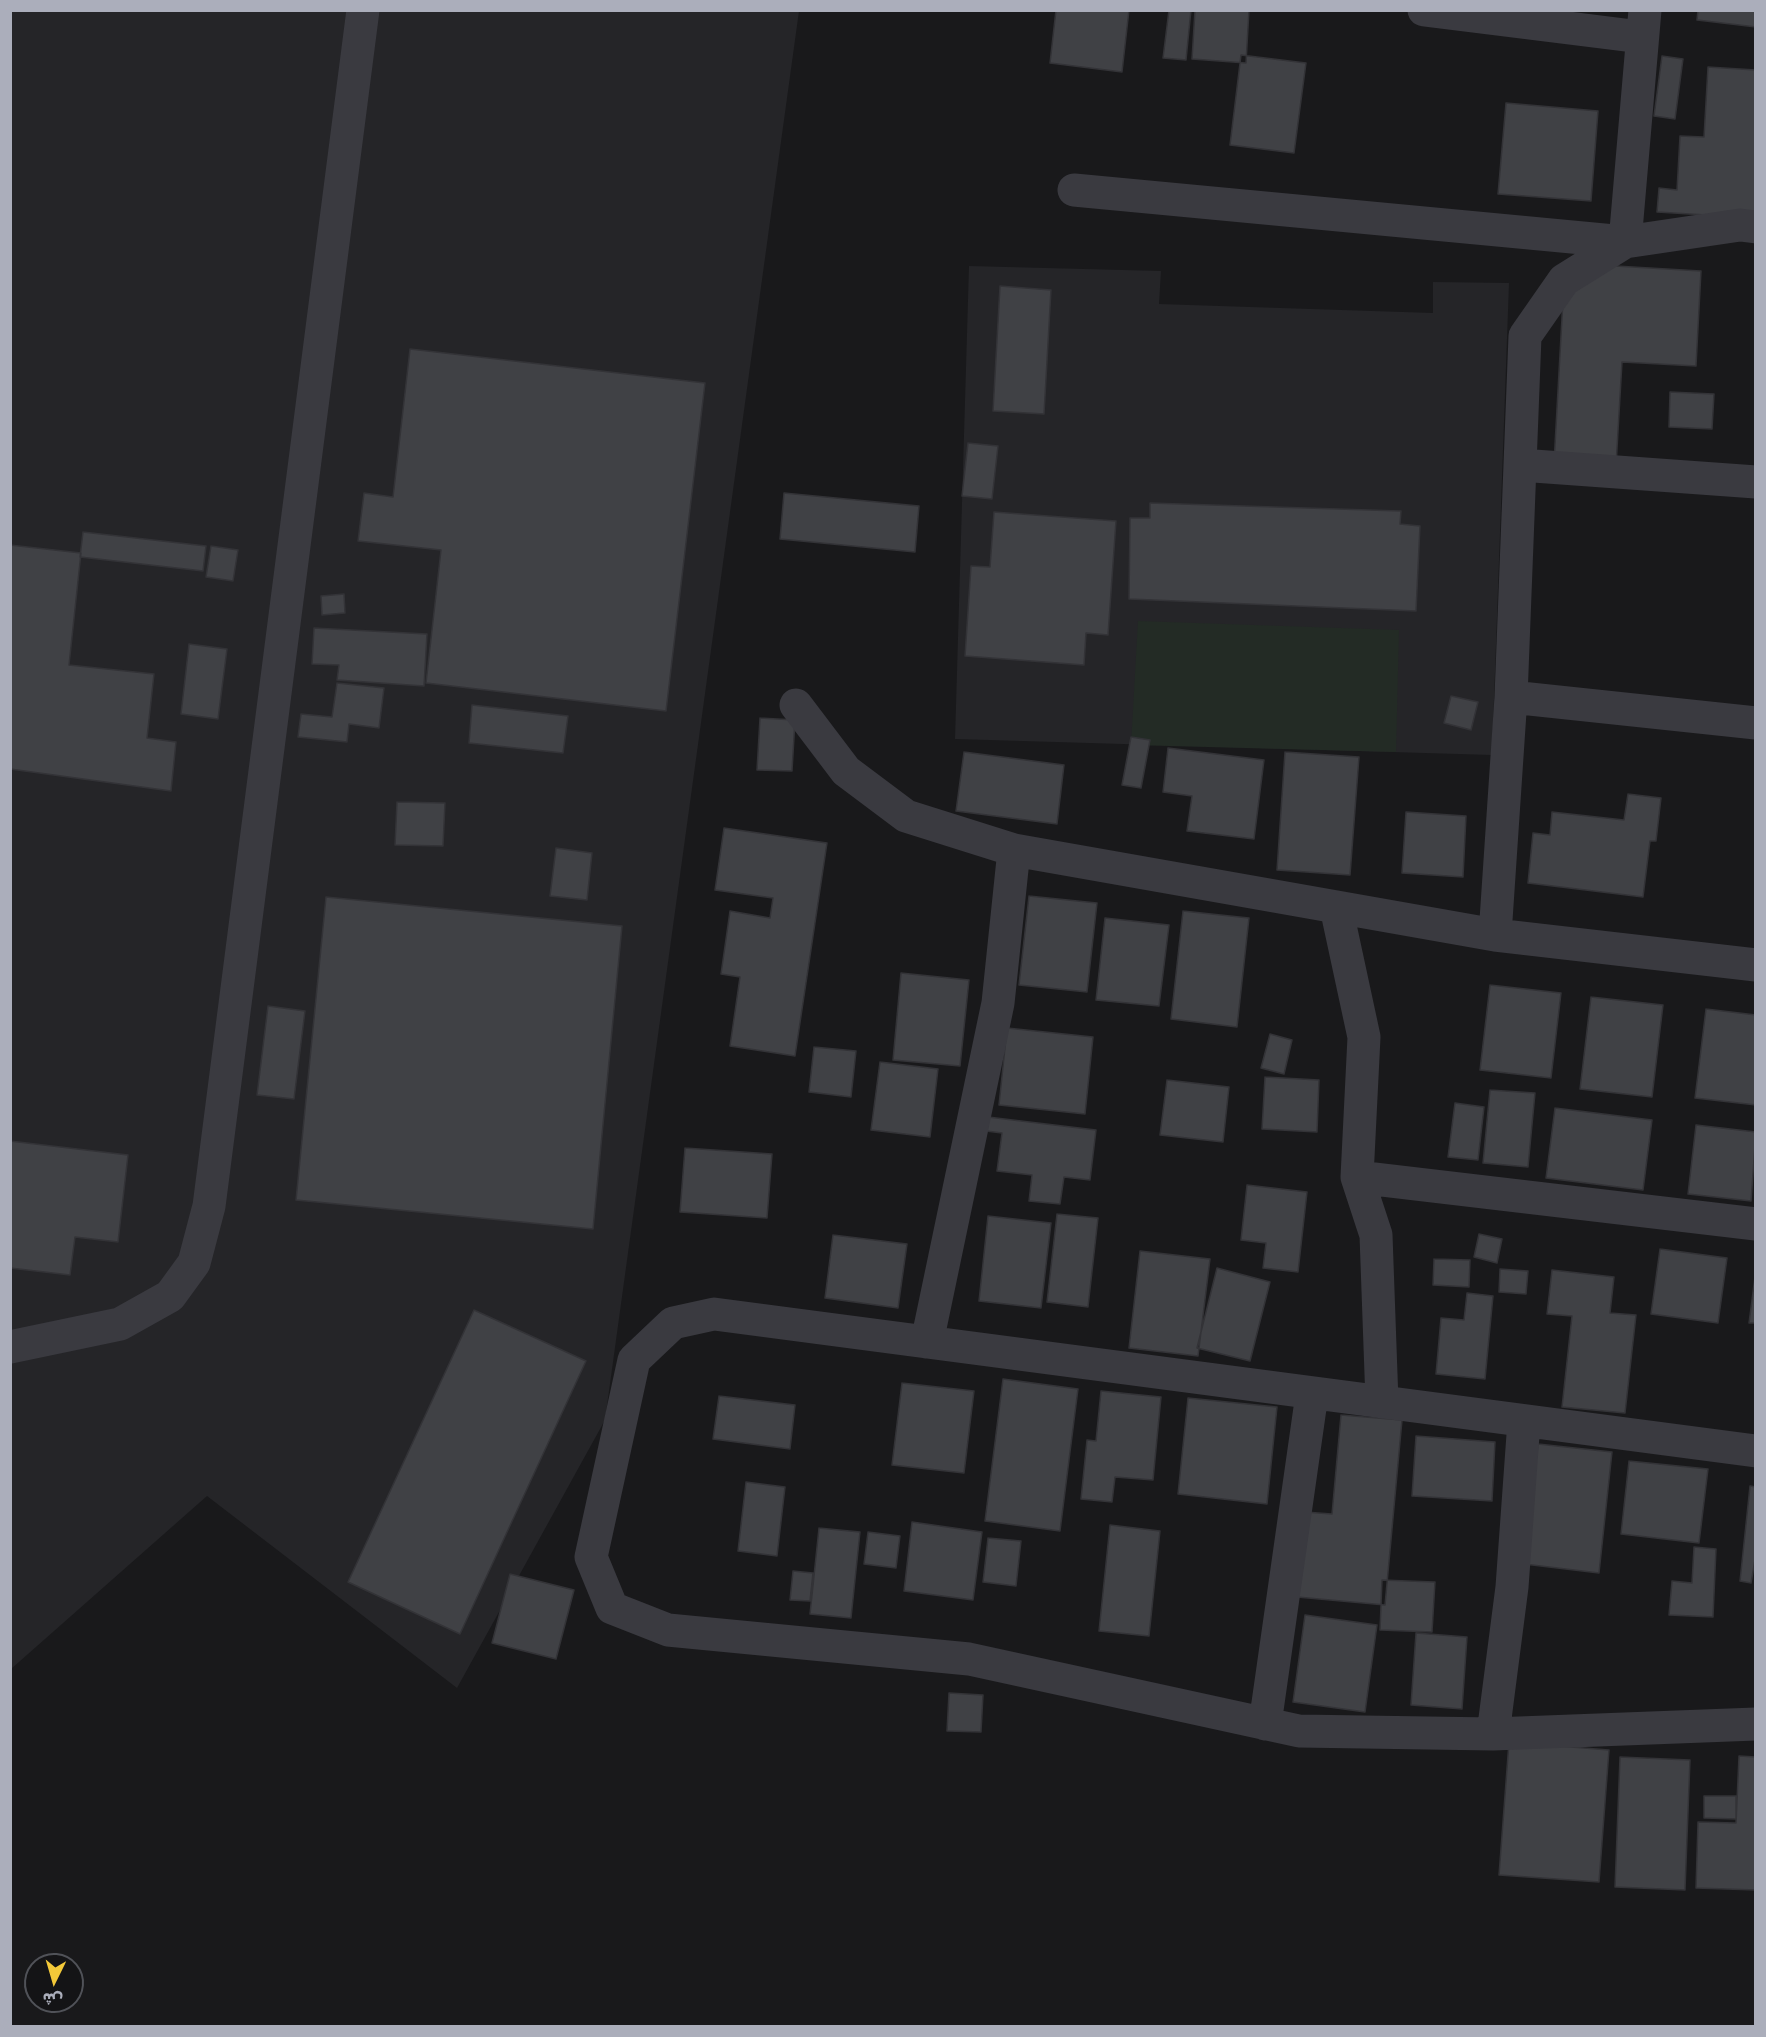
<!DOCTYPE html>
<html>
<head>
<meta charset="utf-8">
<style>
	body { margin:0 }
	#map { position:relative; width:1766px; height:2037px; overflow:hidden; background:#19191b; font-family:Rubik,"Noto Sans Arabic",sans-serif }
	canvas { display:block }
	.frame { position:absolute; inset:0; border:12px solid #abaebb; pointer-events:none }
	.north { position:absolute; left:24px; top:1953px; width:60px; height:60px; box-sizing:border-box; background:#141416; border:2px solid #505258; border-radius:50%; rotate:185deg; font-size:16px; font-weight:700; line-height:24px; text-align:center; color:#abaebb }
	.north::after { content:''; display:block; margin:auto; width:21px; height:27px; background:#f3c939; clip-path:polygon(50% 0,100% 100%,50% 72%,0 100%) }
</style>
</head>
<body>
<div id="map">
<canvas width="1766" height="2037"></canvas>
<div class="frame"></div>
<div class="north">ش</div>
</div>
<script>
const g = document.querySelector('canvas').getContext('2d');
g.lineJoin = 'round';
function fillPath(path, color) {
  g.fillStyle = color;
  g.fill(path, 'evenodd');
}
function poly(rows) {
  const path = new Path2D();
  for (const r of rows) {
    path.moveTo(r[0], r[1]);
    for (let i = 2; i < r.length; i += 2) path.lineTo(r[i], r[i + 1]);
  }
  return path;
}
function trace(path, color, width, dash) {
  g.strokeStyle = color;
  g.lineWidth = width;
  g.lineCap = dash ? 'butt' : 'round';
  g.setLineDash(dash || []);
  g.stroke(path);
}
fillPath(poly([
	[11,11,799,11,605,1420,457,1688,207,1496,11,1669],
	[969,266,1161,271,1159,304,1433,313,1433,282,1509,283,1492,755,955,739]
]), '#252528');
fillPath(poly([
	[1138,621,1399,630,1396,752,1131,745]
]), '#232b25');
const building = poly([
	[1056,10,1129,10,1122,72,1050,63,1056,10],
	[1169,10,1191,10,1186,60,1163,58,1169,10],
	[1195,10,1249,10,1246,63,1192,59,1195,10],
	[1698,10,1756,10,1756,27,1697,20,1698,10],
	[1241,55,1306,63,1294,153,1230,145,1241,55],
	[1662,56,1683,59,1675,119,1654,116,1662,56],
	[1708,67,1756,70,1755,218,1657,212,1659,188,1677,190,1680,136,1704,137,1708,67],
	[1506,103,1598,111,1591,201,1498,194,1506,103],
	[1565,263,1701,271,1696,366,1622,362,1616,466,1554,463,1565,263],
	[1000,286,1051,290,1044,414,993,411,1000,286],
	[410,349,705,383,666,711,426,683,441,550,358,541,364,493,393,497,410,349],
	[1670,392,1714,394,1712,429,1669,427,1670,392],
	[968,443,998,446,992,499,962,496,968,443],
	[784,493,919,506,915,552,780,539,784,493],
	[1150,503,1401,511,1400,524,1420,526,1416,611,1129,599,1130,518,1150,518,1150,503],
	[994,512,1116,521,1108,635,1086,633,1084,665,965,656,971,566,990,567,994,512],
	[83,532,206,546,203,571,80,557,83,532],
	[10,545,81,553,69,665,154,674,147,738,176,742,171,791,10,769,10,545],
	[211,546,238,550,233,581,206,577,211,546],
	[344,594,345,613,322,615,321,596,344,594],
	[314,628,427,634,424,686,337,680,339,665,312,664,314,628],
	[189,644,227,649,218,719,181,714,189,644],
	[337,683,384,688,379,728,349,724,347,742,298,737,301,714,332,717,337,683],
	[1451,696,1478,702,1471,730,1444,723,1451,696],
	[472,705,568,716,563,753,469,743,472,705],
	[760,718,795,720,792,771,757,770,760,718],
	[1131,737,1150,740,1141,788,1122,785,1131,737],
	[1168,748,1264,760,1254,839,1187,831,1192,796,1163,792,1168,748],
	[964,752,1064,765,1057,824,956,811,964,752],
	[1285,752,1359,757,1350,875,1277,870,1285,752],
	[1628,794,1661,798,1656,841,1650,841,1643,897,1528,883,1533,833,1550,835,1552,812,1624,820,1628,794],
	[397,802,445,803,443,846,395,845,397,802],
	[1406,812,1466,816,1463,877,1402,873,1406,812],
	[724,828,827,843,795,1056,730,1046,740,977,721,974,730,911,770,918,773,898,715,890,724,828],
	[556,848,592,853,587,900,550,896,556,848],
	[1029,896,1097,903,1087,992,1019,985,1029,896],
	[326,897,622,926,593,1229,296,1200,326,897],
	[1183,911,1249,918,1237,1027,1171,1019,1183,911],
	[1105,918,1169,925,1159,1006,1096,1000,1105,918],
	[901,973,969,980,960,1066,893,1060,901,973],
	[1490,985,1561,993,1551,1078,1480,1070,1490,985],
	[1591,997,1663,1005,1652,1097,1580,1089,1591,997],
	[268,1006,305,1011,294,1099,257,1095,268,1006],
	[1706,1009,1756,1015,1756,1105,1695,1098,1706,1009],
	[1007,1028,1093,1037,1085,1114,999,1105,1007,1028],
	[1270,1034,1292,1040,1284,1074,1261,1068,1270,1034],
	[814,1047,856,1051,851,1097,809,1092,814,1047],
	[880,1062,938,1069,930,1137,871,1130,880,1062],
	[1265,1077,1319,1080,1317,1132,1262,1129,1265,1077],
	[1167,1080,1229,1087,1223,1142,1160,1135,1167,1080],
	[1490,1090,1535,1093,1528,1167,1483,1163,1490,1090],
	[1455,1103,1484,1107,1478,1160,1448,1157,1455,1103],
	[1555,1108,1652,1120,1643,1190,1546,1178,1555,1108],
	[988,1117,1096,1130,1090,1180,1064,1177,1060,1204,1029,1201,1032,1175,997,1171,1002,1133,986,1131,988,1117],
	[1696,1125,1756,1132,1751,1201,1688,1194,1696,1125],
	[10,1141,128,1155,118,1242,75,1237,70,1275,10,1268,10,1141],
	[685,1148,772,1154,767,1218,680,1212,685,1148],
	[1247,1185,1307,1192,1298,1272,1263,1268,1266,1243,1241,1240,1247,1185],
	[1057,1214,1098,1218,1088,1307,1047,1302,1057,1214],
	[988,1216,1051,1223,1041,1308,979,1301,988,1216],
	[1479,1234,1502,1239,1497,1263,1474,1257,1479,1234],
	[833,1235,907,1244,898,1308,825,1298,833,1235],
	[1660,1249,1727,1258,1718,1323,1651,1314,1660,1249],
	[1140,1251,1210,1259,1198,1356,1129,1348,1140,1251],
	[1434,1259,1470,1260,1469,1287,1433,1285,1434,1259],
	[1217,1268,1270,1282,1250,1361,1197,1348,1217,1268],
	[1500,1269,1528,1271,1526,1294,1499,1292,1500,1269],
	[1756,1269,1756,1323,1749,1323,1756,1269],
	[1552,1270,1614,1277,1610,1313,1636,1315,1625,1413,1562,1407,1572,1316,1547,1314,1552,1270],
	[1467,1293,1493,1296,1485,1379,1436,1374,1441,1318,1464,1320,1467,1293],
	[474,1310,586,1361,460,1634,348,1582,474,1310],
	[1003,1379,1078,1389,1060,1531,985,1521,1003,1379],
	[902,1383,974,1391,964,1473,892,1465,902,1383],
	[1101,1391,1161,1397,1153,1480,1115,1477,1112,1502,1081,1499,1087,1440,1096,1441,1101,1391],
	[719,1396,795,1405,790,1449,713,1439,719,1396],
	[1188,1398,1277,1407,1267,1504,1178,1494,1188,1398],
	[1341,1415,1402,1420,1385,1605,1297,1597,1305,1512,1332,1514,1341,1415],
	[1416,1436,1495,1442,1492,1501,1412,1496,1416,1436],
	[1538,1444,1612,1452,1599,1573,1524,1564,1538,1444],
	[1629,1461,1708,1469,1699,1543,1621,1534,1629,1461],
	[746,1482,785,1487,777,1556,738,1551,746,1482],
	[1750,1486,1756,1487,1756,1554,1751,1583,1740,1581,1750,1486],
	[912,1522,982,1532,973,1600,904,1591,912,1522],
	[1110,1525,1160,1531,1149,1636,1099,1631,1110,1525],
	[819,1528,860,1532,851,1618,810,1614,819,1528],
	[868,1532,900,1536,896,1568,864,1564,868,1532],
	[988,1538,1021,1541,1016,1586,983,1582,988,1538],
	[1694,1547,1716,1549,1713,1617,1669,1615,1672,1581,1692,1583,1694,1547],
	[793,1571,813,1573,810,1601,790,1600,793,1571],
	[510,1574,574,1590,556,1659,492,1643,510,1574],
	[1382,1580,1435,1582,1432,1632,1380,1630,1382,1580],
	[1305,1615,1377,1625,1365,1712,1293,1702,1305,1615],
	[1416,1633,1467,1637,1462,1709,1411,1705,1416,1633],
	[949,1693,983,1695,981,1732,947,1731,949,1693],
	[1509,1742,1609,1750,1599,1882,1499,1875,1509,1742],
	[1739,1756,1756,1757,1756,1890,1696,1888,1698,1822,1736,1823,1739,1756],
	[1620,1757,1690,1760,1685,1890,1615,1887,1620,1757],
	[1704,1796,1736,1796,1736,1819,1704,1818,1704,1796]
]);
fillPath(building, '#404145');
trace(building, '#333337', 1.5);
trace(poly([
	[1424,10,1641,37],
	[1074,190,1625,242,1645,10],
	[1520,465,1756,482],
	[1511,697,1756,723],
	[796,705,846,771,906,816,1014,850,1495,935,1756,965],
	[1336,907,1364,1037,1357,1177,1376,1235,1382,1402],
	[1495,935,1511,697,1525,336,1564,280,1625,242,1740,225,1756,227],
	[1357,1177,1756,1224],
	[927,1342,998,1003,1014,850],
	[10,1347,120,1324,170,1296,194,1263,209,1206,363,10],
	[1756,1451,714,1314,673,1323,634,1360,591,1557,612,1608,668,1630,969,1659,1299,1731,1493,1734,1756,1724],
	[1265,1724,1312,1394],
	[1493,1734,1512,1587,1524,1421]
]), '#3a3a40', 33);
</script>
</body>
</html>
